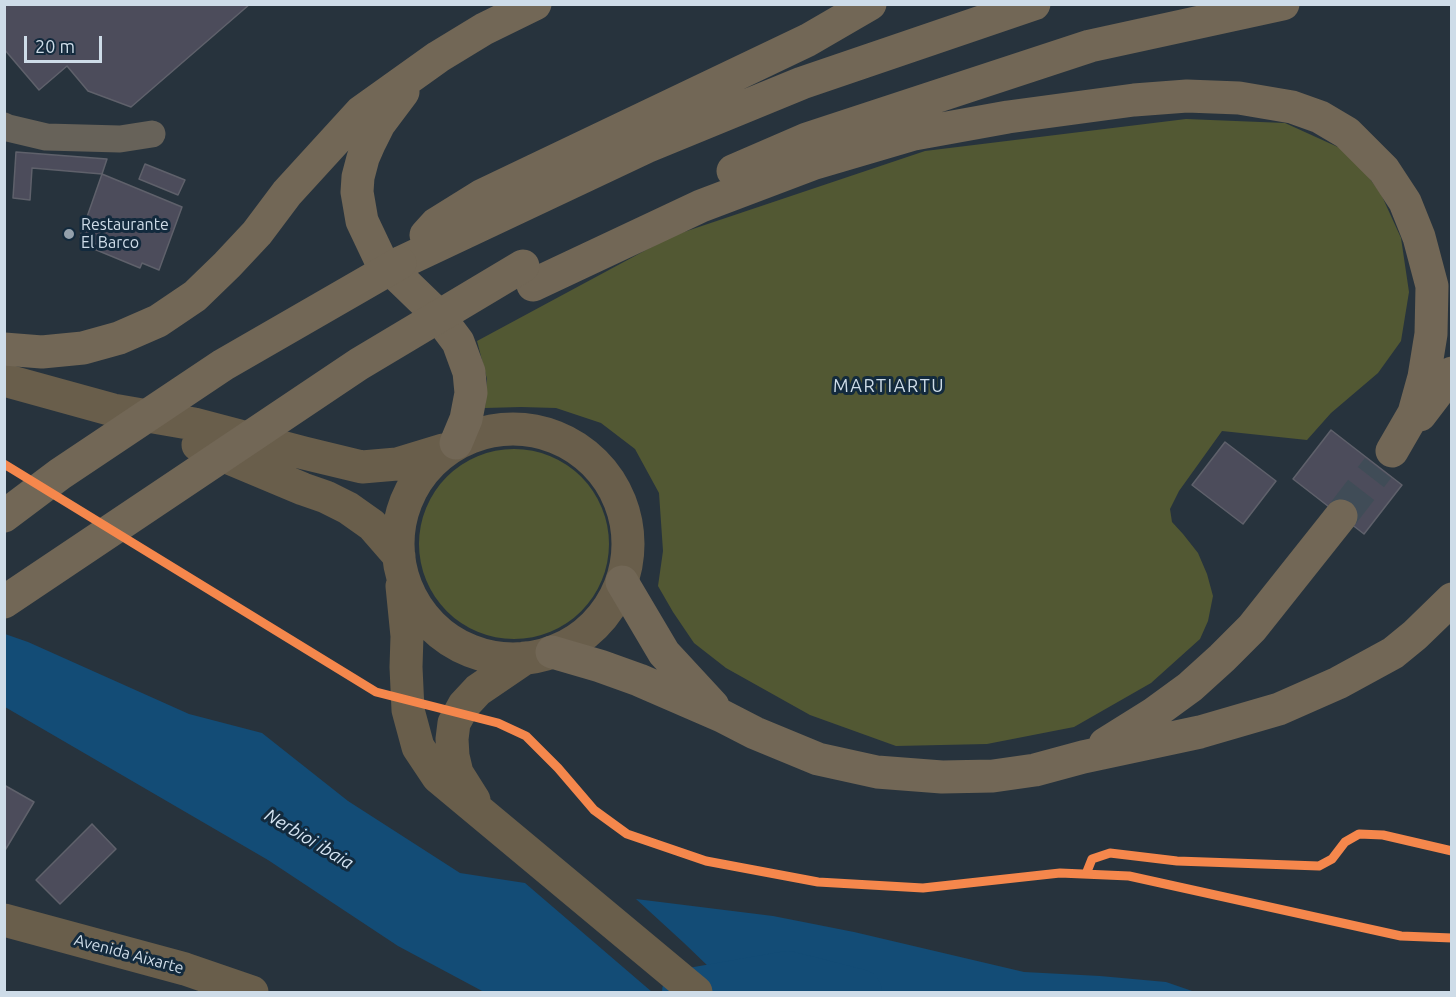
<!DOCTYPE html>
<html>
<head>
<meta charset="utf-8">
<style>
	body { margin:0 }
	#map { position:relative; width:1456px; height:997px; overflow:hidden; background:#27333d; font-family:Ubuntu,sans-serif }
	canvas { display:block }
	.frame { position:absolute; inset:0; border:6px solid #cedce8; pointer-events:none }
	.scale { position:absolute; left:24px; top:36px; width:78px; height:27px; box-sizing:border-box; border:3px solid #cedce8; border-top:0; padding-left:8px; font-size:18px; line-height:21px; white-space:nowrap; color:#cedce8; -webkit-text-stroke:4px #132a3d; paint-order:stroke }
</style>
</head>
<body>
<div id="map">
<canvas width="1456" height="997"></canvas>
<div class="frame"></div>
<div class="scale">20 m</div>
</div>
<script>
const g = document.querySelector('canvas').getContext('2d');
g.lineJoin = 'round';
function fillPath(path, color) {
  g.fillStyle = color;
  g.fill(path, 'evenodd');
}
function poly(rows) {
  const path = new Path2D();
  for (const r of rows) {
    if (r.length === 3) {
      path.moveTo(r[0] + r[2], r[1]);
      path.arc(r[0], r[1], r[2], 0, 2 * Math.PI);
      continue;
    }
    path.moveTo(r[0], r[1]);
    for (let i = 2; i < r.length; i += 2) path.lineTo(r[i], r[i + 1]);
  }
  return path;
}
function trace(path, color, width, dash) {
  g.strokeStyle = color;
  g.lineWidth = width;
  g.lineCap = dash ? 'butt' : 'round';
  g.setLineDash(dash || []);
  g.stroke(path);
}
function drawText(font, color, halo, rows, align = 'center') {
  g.font = font + ' Ubuntu,sans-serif';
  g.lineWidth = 6;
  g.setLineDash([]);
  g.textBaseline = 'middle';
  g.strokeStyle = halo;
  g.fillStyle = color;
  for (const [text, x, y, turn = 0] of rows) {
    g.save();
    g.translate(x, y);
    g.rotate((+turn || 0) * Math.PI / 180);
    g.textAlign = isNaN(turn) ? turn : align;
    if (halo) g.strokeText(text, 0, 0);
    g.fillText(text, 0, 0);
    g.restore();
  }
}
fillPath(poly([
	[1186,119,1285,123,1351,153,1381,194,1401,238,1409,292,1401,341,1378,373,1331,413,1307,440,1222,431,1179,491,1170,509,1172,522,1183,534,1198,553,1207,574,1213,596,1208,621,1200,639,1151,683,1074,727,987,744,896,746,810,715,726,668,694,643,673,612,658,586,663,551,659,493,635,449,601,423,556,408,521,407,485,408,487,379,477,341,672,236,925,151],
	[514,544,95]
]), '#525833');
fillPath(poly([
	[5,634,28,642,189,714,262,733,348,801,460,873,525,883,652,992,484,992,398,946,268,860,5,707],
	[636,899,773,916,854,932,1024,972,1100,976,1166,982,1195,992,735,992,684,943]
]), '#134c76');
trace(poly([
	[685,992,788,974,859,992]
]), '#134c76', 46);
const building = poly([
	[4,4,250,4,131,107,88,91,67,66,39,90,4,49,4,4],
	[16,152,107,159,102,174,32,168,30,200,13,198,16,152],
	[145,164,185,180,178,195,139,179,145,164],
	[102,174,182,207,159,270,142,263,140,268,94,249,96,244,80,237,102,174],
	[1331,430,1402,485,1364,534,1293,479,1331,430],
	[1225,442,1276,481,1243,524,1192,485,1225,442],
	[4,785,34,802,4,852,4,785],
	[92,824,116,849,60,904,36,880,92,824]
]);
fillPath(building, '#4c4c5b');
trace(building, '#5f616b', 1.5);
trace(poly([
	[1341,516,1378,468]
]), '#404c57', 33, [33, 16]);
trace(poly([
	[4,126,8,128,46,137,120,139,152,134]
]), '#676259', 27);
trace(poly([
	[4,380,113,410,194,424,304,453,362,467,397,464,443,450],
	[513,544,115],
	[198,445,303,489,326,497,348,508,372,525,399,556],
	[402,586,407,636,406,667,408,710,418,747,438,777,696,992],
	[474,800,457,773,453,756,452,739,454,723,464,705,478,690,525,658],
	[4,920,185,969,252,992]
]), '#695e4b', 33);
trace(poly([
	[403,92,379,124,370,142,363,158,358,177,357,192,362,221,380,259,437,314,458,342,469,372,471,393,466,419,456,443],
	[733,171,807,139,1090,46,1283,4],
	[426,235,436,224,481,196,808,40,870,4],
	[400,263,646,147,802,83,1034,4],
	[533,285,701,206,812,164,914,134,1008,117,1134,100,1187,96,1239,98,1292,107,1320,117,1347,133,1384,170,1405,202,1419,237,1432,286,1431,334,1424,377,1414,413,1392,451],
	[4,349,42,352,83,348,119,338,158,321,195,296,227,265,257,233,287,193,361,112,438,57,484,29,535,4],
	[1420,415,1452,373],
	[622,582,664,653,713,706],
	[552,652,600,666,639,680,722,716,755,733,818,759,877,772,942,777,993,776,1035,770,1083,757,1200,732,1279,709,1338,683,1393,653,1415,635,1452,599],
	[1105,744,1153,714,1190,687,1222,658,1252,628,1341,516]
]), '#726756', 33);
trace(poly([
	[4,516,60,474,223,365,400,263],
	[4,602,359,364,523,266]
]), '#726756', 33);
trace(poly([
	[4,464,376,692,498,723,526,736,558,768,594,810,627,834,706,861,818,882,923,888,1060,873,1129,876,1401,936,1452,938],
	[1086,874,1092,859,1110,853,1177,861,1319,866,1332,859,1345,842,1359,834,1383,835,1452,851]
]), '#f5874c', 9);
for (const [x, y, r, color] of [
	[69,234,6,"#94a1ac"]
]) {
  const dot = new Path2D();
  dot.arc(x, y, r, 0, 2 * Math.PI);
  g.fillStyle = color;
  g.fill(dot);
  trace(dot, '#132a3d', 2);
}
drawText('16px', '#cedce8', '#132a3d', [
	["Restaurante",81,225],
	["El Barco",81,243]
], 'left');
drawText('16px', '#cedce8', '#132a3d', [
	["Avenida Aixarte",129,954,15]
]);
g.letterSpacing = '1.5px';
drawText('18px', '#cedce8', '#132a3d', [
	["MARTIARTU",889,386]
]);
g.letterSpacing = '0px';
drawText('italic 18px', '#d6e5f3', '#132a3d', [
	["Nerbioi ibaia",309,839,31]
]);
</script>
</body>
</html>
